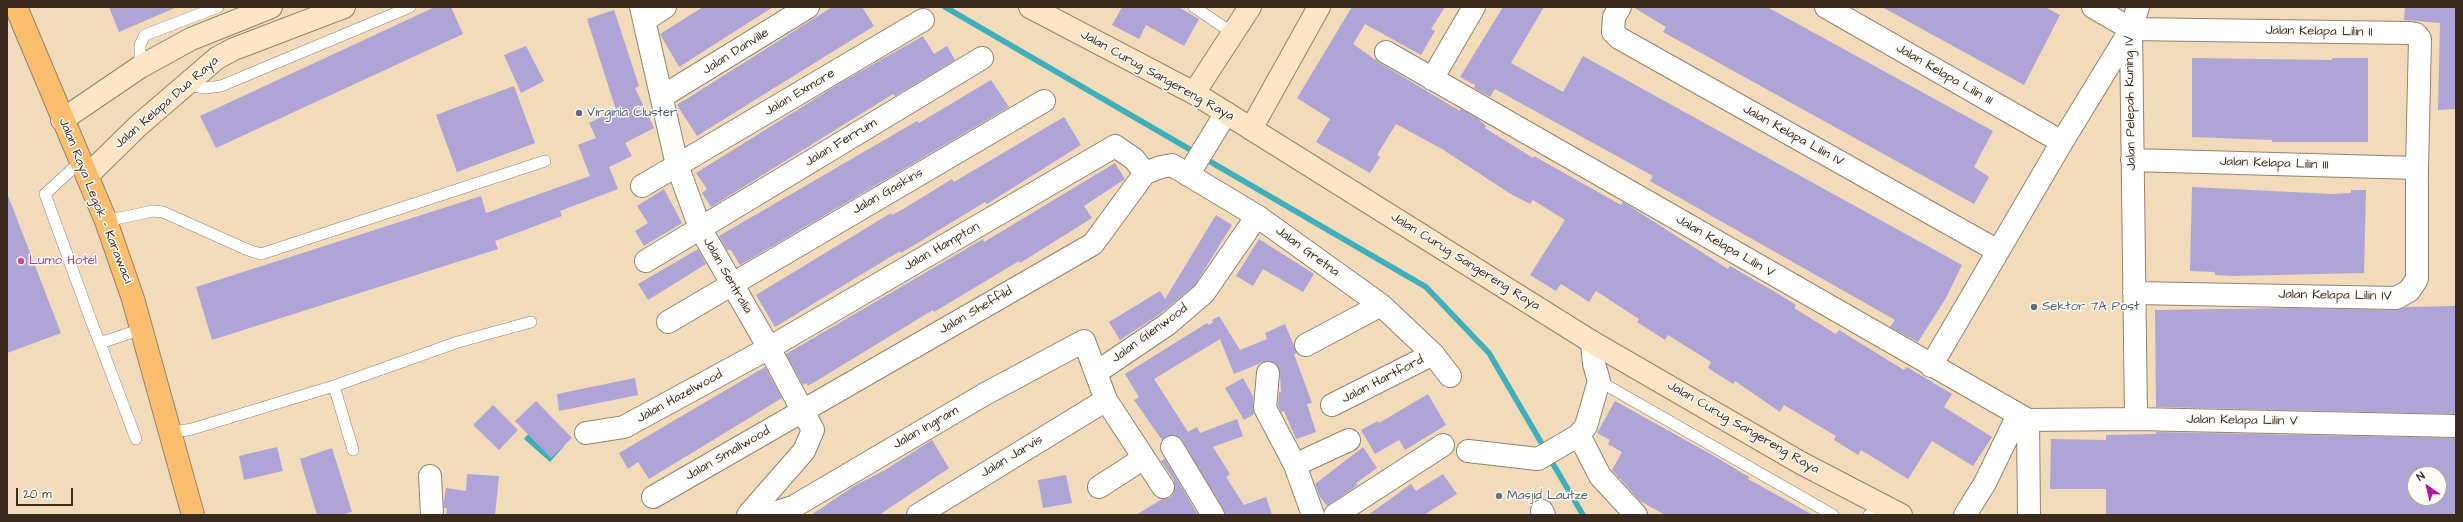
<!DOCTYPE html>
<html>
<head>
<meta charset="utf-8">
<style>
	body { margin:0 }
	#map { position:relative; width:2463px; height:522px; overflow:hidden; background:#f2dbbb; font-family:"Architects Daughter",sans-serif }
	canvas { display:block }
	.frame { position:absolute; inset:0; border:8px solid #3b2a1e; pointer-events:none }
	.north { position:absolute; left:2407px; top:466px; width:40px; height:40px; box-sizing:border-box; background:#fdfcf7; border:1px solid #afa8a0; border-radius:50%; rotate:326deg; font-size:11px; font-weight:700; line-height:16px; text-align:center; color:#3b2a1e }
	.north::after { content:''; display:block; margin:auto; width:14px; height:18px; background:#b5179e; clip-path:polygon(50% 0,100% 100%,50% 72%,0 100%) }
	.scale { position:absolute; left:16px; top:488px; width:57px; height:18px; box-sizing:border-box; border:2px solid #3b2a1e; border-top:0; padding-left:5px; font-size:12px; line-height:14px; white-space:nowrap; color:#3b2a1e; -webkit-text-stroke:3px #fdfcf7; paint-order:stroke }
</style>
</head>
<body>
<div id="map">
<canvas width="2463" height="522"></canvas>
<div class="frame"></div>
<div class="north">N</div>
<div class="scale">20 m</div>
</div>
<script>
const g = document.querySelector('canvas').getContext('2d');
g.lineJoin = 'round';
function fillPath(path, color) {
  g.fillStyle = color;
  g.fill(path, 'evenodd');
}
function poly(rows) {
  const path = new Path2D();
  for (const r of rows) {
    path.moveTo(r[0], r[1]);
    for (let i = 2; i < r.length; i += 2) path.lineTo(r[i], r[i + 1]);
  }
  return path;
}
function trace(path, color, width, dash) {
  g.strokeStyle = color;
  g.lineWidth = width;
  g.lineCap = dash ? 'butt' : 'round';
  g.setLineDash(dash || []);
  g.stroke(path);
}
function drawText(font, color, halo, rows, align = 'center') {
  g.font = font + ' "Architects Daughter",sans-serif';
  g.lineWidth = 3;
  g.setLineDash([]);
  g.textBaseline = 'middle';
  g.strokeStyle = halo;
  g.fillStyle = color;
  for (const [text, x, y, turn = 0] of rows) {
    g.save();
    g.translate(x, y);
    g.rotate((+turn || 0) * Math.PI / 180);
    g.textAlign = isNaN(turn) ? turn : align;
    if (halo) g.strokeText(text, 0, 0);
    g.fillText(text, 0, 0);
    g.restore();
  }
}
fillPath(poly([
	[537,423,564,446,550,462,524,439]
]), '#3fafba');
trace(poly([
	[945,7,1196,153],
	[1204,158,1426,287,1489,353,1545,449],
	[1549,457,1583,515]
]), '#3fafba', 5.5);
fillPath(poly([
	[109,7,177,7,119,32],
	[435,7,451,7,463,34,216,148,200,116],
	[703,7,773,7,679,67,660,34],
	[832,7,862,7,874,26,697,136,677,105],
	[1122,7,1178,7,1199,19,1184,46,1146,25,1139,39,1112,25],
	[1352,7,1445,7,1431,29,1435,31,1421,55,1365,24,1353,44,1380,63,1460,111,1461,109,1478,119,1486,126,1485,128,1533,158,1534,156,1621,205,1623,202,1728,269,1730,266,1780,295,1796,305,1794,308,1836,334,1839,330,1904,370,1907,367,1952,394,1944,407,1992,437,1973,466,1932,441,1908,479,1861,450,1858,455,1834,440,1836,436,1784,405,1780,412,1735,381,1733,384,1708,368,1711,362,1668,335,1665,340,1637,322,1639,319,1596,291,1589,302,1561,284,1556,291,1530,275,1565,220,1533,200,1530,204,1509,193,1442,149,1396,124,1377,155,1380,157,1370,173,1316,142,1330,119,1297,98],
	[1503,7,1544,7,1511,63,1545,82,1563,92,1583,56,1962,265,1946,298,1918,342,1890,327,1895,320,1650,181,1653,176,1495,89,1490,97,1474,88,1475,85,1460,77],
	[1633,7,1767,7,1993,131,1974,167,1989,177,1974,204,1663,32,1666,27],
	[1882,7,2045,7,2060,15,2024,85],
	[2405,7,2456,7,2456,109,2438,110,2440,23,2404,20],
	[614,10,639,86,635,88,654,128,625,143,632,156,609,167,618,189,560,211,562,216,495,241,498,249,212,340,196,287,481,196,486,213,590,176,578,145,596,138,589,123,616,110,587,19],
	[923,36,934,54,947,46,955,60,895,96,893,94,711,207,702,193,707,189,696,173,842,82],
	[526,46,544,81,521,93,504,55],
	[2192,58,2332,60,2332,58,2368,58,2368,142,2272,142,2272,140,2192,137],
	[991,80,1009,107,740,265,731,250,727,250,719,236,917,121,919,123],
	[514,86,535,143,457,172,436,115],
	[1064,117,1081,145,987,204,985,202,901,253,900,251,775,327,756,295,891,213,892,215,905,208,952,179,954,182],
	[1115,163,1125,179,1084,206,1092,218,1020,263,1019,261,934,312,933,310,808,386,806,383,803,385,786,354,983,239,984,242],
	[2192,187,2331,194,2351,193,2351,190,2366,190,2364,273,2231,276,2215,275,2215,272,2190,271],
	[664,189,682,223,644,246,635,231,648,223,637,206],
	[7,193,61,333,7,353],
	[1216,215,1232,225,1195,285,1160,314,1120,340,1109,322,1160,291,1165,299],
	[1259,239,1314,274,1303,292,1263,269,1253,286,1236,276],
	[698,249,706,264,648,300,638,284],
	[2456,306,2456,414,2156,407,2155,310,2291,308,2396,310,2406,307],
	[1219,316,1240,350,1267,339,1265,333,1285,324,1297,353,1294,354,1312,403,1307,404,1316,432,1296,439,1284,411,1281,412,1278,405,1279,392,1281,392,1280,374,1275,363,1263,362,1234,374,1220,339,1154,379,1188,432,1197,427,1200,433,1237,419,1243,436,1213,447,1230,474,1226,477,1244,505,1266,497,1272,515,1225,515,1182,440,1172,435,1162,440,1134,400,1139,397,1125,374,1207,323,1209,325,1213,322,1212,320],
	[765,367,782,398,649,479,638,462,628,469,619,453],
	[635,378,638,395,559,411,557,394],
	[1243,378,1253,396,1254,414,1244,420,1225,388],
	[1428,394,1446,425,1405,450,1399,440,1375,454,1361,430,1378,421,1379,423],
	[536,401,572,438,551,458,515,421],
	[1615,401,1714,456,1749,477,1748,479,1813,515,1665,515,1640,501,1612,470,1622,452,1608,444,1610,440,1597,433],
	[493,405,518,430,499,450,473,425],
	[2156,432,2456,438,2456,515,2106,515,2106,489,2050,489,2051,439,2106,440,2106,435,2156,434],
	[2415,474,2439,474,2439,498,2415,498],
	[932,440,949,468,879,515,811,515,854,486,885,470],
	[277,447,283,471,244,480,239,456],
	[1363,447,1377,468,1356,483,1358,485,1327,506,1320,497,1315,484],
	[332,448,352,512,341,515,317,515,300,459],
	[1165,459,1198,515,1136,515,1162,499,1170,498,1174,493,1174,480,1161,461],
	[467,474,499,476,495,515,446,515,447,508,444,508,444,501,446,488,466,491],
	[1443,474,1457,494,1424,515,1368,515,1411,484,1416,491],
	[1066,475,1072,503,1043,508,1038,480]
]), '#aea4d6');
const lane = poly([
	[1194,7,1234,34],
	[140,67,140,45,145,35,218,7],
	[185,85,205,88,221,86,410,7],
	[80,162,45,194,93,326,100,343,142,329],
	[106,221,153,211,163,212,248,250,261,254,545,161],
	[100,343,136,439],
	[1599,381,1833,515],
	[334,386,353,450],
	[170,433,192,429,334,386,458,342,531,322],
	[1869,515,1886,508]
]);
const street = poly([
	[641,7,677,165,700,228,769,348,813,430,804,451,748,515],
	[1620,7,1614,17,1613,32,1619,38,1998,251],
	[1826,7,2062,142],
	[2093,7,2131,29,2410,33,2416,34,2420,39,2417,168,2417,279,2409,291,2396,298,2134,293],
	[645,20,665,7],
	[2131,29,2136,419],
	[1386,52,2028,420,2136,419,2456,426],
	[1432,79,1474,7],
	[663,96,808,7],
	[2132,160,2417,168],
	[1145,173,1161,167,1172,165,1257,216,1381,305,1433,354,1450,376],
	[1188,175,1226,113],
	[642,186,923,20],
	[646,261,982,58],
	[668,322,1044,101],
	[1306,345,1381,305],
	[1931,366,2062,142,2131,29,2138,7],
	[1097,372,1168,324,1204,293,1257,216],
	[1268,373,1265,408,1295,465],
	[1332,405,1433,354],
	[2028,420,2029,515],
	[586,433,624,427,769,348,1115,146,1134,159,1145,173,1093,244,653,497],
	[1579,435,1600,476,1636,515],
	[1172,447,1213,515],
	[1468,451,1538,459,1579,435,1586,426,1599,381,1594,364,1592,342],
	[430,476,432,515],
	[1099,487,1144,458],
	[1542,511,1544,515],
	[768,515,793,507,985,394,1084,341,1106,400,1163,487],
	[918,515,1106,400],
	[1313,515,1295,465,1349,440],
	[1335,515,1443,445],
	[1965,515,1985,483,2018,415]
]);
const secondary = poly([
	[1030,7,1194,93,1592,342,1801,463,1901,515],
	[1194,93,1250,7],
	[62,120,140,67,191,39,271,7],
	[1251,129,1319,7],
	[87,176,139,125,217,58,234,49,344,7]
]);
const primary = poly([
	[16,7,106,221,133,299,193,515]
]);
trace(lane, '#96826c', 12);
trace(street, '#96826c', 24);
trace(secondary, '#96826c', 24);
trace(primary, '#96826c', 24);
trace(lane, '#fff', 11);
trace(street, '#fff', 22);
trace(secondary, '#fde5c5', 22);
trace(primary, '#fbbe6e', 22);
for (const [x, y, r, color] of [
	[579,113,4,"#5c6f8a"],
	[21,261,4,"#d1479c"],
	[2034,307,4,"#5c6f8a"],
	[1499,496,4,"#6b7280"]
]) {
  const dot = new Path2D();
  dot.arc(x, y, r, 0, 2 * Math.PI);
  g.fillStyle = color;
  g.fill(dot);
  trace(dot, '#fdfcf7', 1.5);
}
drawText('13px', '#3b2a1e', '#fdfcf7', [
	["Jalan Kelapa Lilin II",2319,32,1],
	["Jalan Danville",736,52,-32],
	["Jalan Kelapa Lilin III",1944,75,30],
	["Jalan Curug Sangereng Raya",1157,76,29],
	["Jalan Exmore",800,93,-31],
	["Jalan Kelapa Dua Raya",167,103,-41],
	["Jalan Pelepah Kuning IV",2131,103,-91],
	["Jalan Kelapa Lilin IV",1793,136,29],
	["Jalan Ferrum",841,143,-31],
	["Jalan Kelapa Lilin III",2274,164,2],
	["Jalan Gaskins",888,192,-30],
	["Jalan Raya Legok - Karawaci",95,201,68],
	["Jalan Hampton",942,247,-30],
	["Jalan Kelapa Lilin V",1725,247,30],
	["Jalan Gretna",1307,252,36],
	["Jalan Curug Sangereng Raya",1465,262,32],
	["Jalan Sentralia",727,276,60],
	["Jalan Kelapa Lilin IV",2335,296,1],
	["Jalan Sheffild",976,311,-30],
	["Jalan Glenwood",1150,334,-36],
	["Jalan Hartford",1383,380,-27],
	["Jalan Hazelwood",680,397,-29],
	["Jalan Kelapa Lilin V",2242,421,1],
	["Jalan Ingram",926,428,-30],
	["Jalan Curug Sangereng Raya",1743,428,30],
	["Jalan Smallwood",728,454,-30],
	["Jalan Jarvis",1012,457,-31]
]);
drawText('13px', '#4e5e75', '#fdfcf7', [
	["Virginia Cluster",587,113],
	["Sektor 7A Post",2042,307]
], 'left');
drawText('13px', '#b23c85', '#fdfcf7', [
	["Lumo Hotel",29,261]
], 'left');
drawText('13px', '#5b616d', '#fdfcf7', [
	["Masjid Lautze",1507,496]
], 'left');
</script>
</body>
</html>
